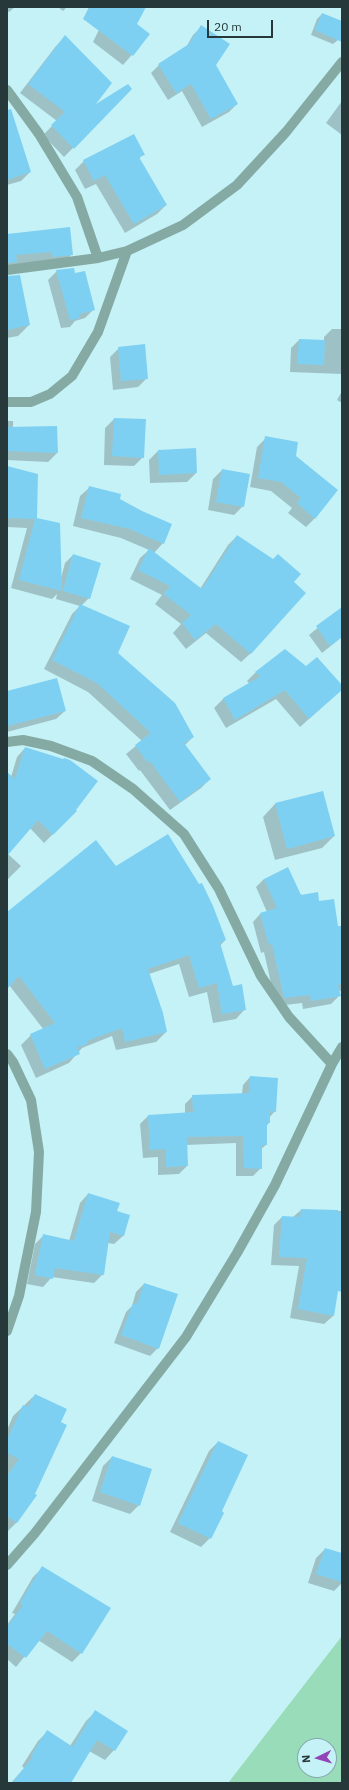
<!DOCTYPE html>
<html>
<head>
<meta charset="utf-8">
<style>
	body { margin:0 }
	#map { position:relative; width:349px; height:1790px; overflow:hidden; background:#c5f2f7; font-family:"IBM Plex Sans",sans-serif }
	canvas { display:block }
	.frame { position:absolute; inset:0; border:8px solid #26383a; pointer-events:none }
	.north { position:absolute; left:297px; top:1738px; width:40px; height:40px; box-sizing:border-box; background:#c5f2f7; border:1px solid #85a8ab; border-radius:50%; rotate:265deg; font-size:11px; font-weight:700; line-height:16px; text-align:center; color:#26383a }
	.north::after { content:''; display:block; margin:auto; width:14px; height:18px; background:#9245b6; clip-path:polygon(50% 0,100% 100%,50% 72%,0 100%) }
	.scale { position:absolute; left:207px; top:20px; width:66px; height:18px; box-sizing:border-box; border:2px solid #26383a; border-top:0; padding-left:5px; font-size:12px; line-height:14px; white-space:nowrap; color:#26383a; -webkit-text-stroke:3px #c5f2f7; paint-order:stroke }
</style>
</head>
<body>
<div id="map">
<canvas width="349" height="1790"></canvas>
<div class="frame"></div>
<div class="north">N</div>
<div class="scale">20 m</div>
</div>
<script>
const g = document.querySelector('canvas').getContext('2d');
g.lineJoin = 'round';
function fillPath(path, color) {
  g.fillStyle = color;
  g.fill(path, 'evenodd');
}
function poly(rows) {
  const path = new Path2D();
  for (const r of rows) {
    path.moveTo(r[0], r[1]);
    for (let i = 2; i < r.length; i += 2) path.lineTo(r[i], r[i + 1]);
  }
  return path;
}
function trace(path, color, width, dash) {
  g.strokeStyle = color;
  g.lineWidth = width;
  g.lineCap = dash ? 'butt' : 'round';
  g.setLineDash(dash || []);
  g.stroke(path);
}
fillPath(poly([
	[342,1636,342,1783,228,1783],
	[305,1746,329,1746,329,1770,305,1770]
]), '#98dcb9');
fillPath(poly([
	[7,7,15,7,9,12,7,11],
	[58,7,67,7,63,11],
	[110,7,145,7,136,25,149,35,123,65,93,42],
	[322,14,342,23,342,30,338,40,333,44,311,35,317,19],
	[202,26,215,65,237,104,229,112,202,127,182,91,168,100,151,73,159,65,185,49,193,35],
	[65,37,93,107,131,89,64,157,43,135,57,121,20,93,56,46],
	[342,101,342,135,326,123],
	[7,142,30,172,21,181,7,185],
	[143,154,139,159,166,205,157,214,125,233,96,184,85,189,75,170,84,161],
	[7,236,72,254,61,265,7,271],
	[57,271,74,275,94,309,85,318,75,321,70,327,61,328,48,280],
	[7,277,29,325,18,336,7,338],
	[332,329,342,329,342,374,290,372,291,348,299,340,324,341,324,337],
	[119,348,147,378,138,387,113,390,110,357],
	[342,391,342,403,337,400],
	[114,419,143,457,134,466,104,465,105,428],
	[7,421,13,421,13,428,56,427,57,453,48,462,7,460],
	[266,438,295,456,315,518,306,527,288,513,292,508,271,491,250,487,257,447],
	[158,451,196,473,187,482,150,483,149,460],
	[7,467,36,519,61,578,65,563,73,555,89,598,81,606,117,653,193,737,185,745,210,779,201,788,170,810,140,770,139,771,126,754,142,741,88,692,44,669,72,614,80,606,56,599,57,594,52,599,11,588,27,528,7,527],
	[222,470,243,506,234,515,208,510,213,479],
	[89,488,118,500,163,543,154,553,200,589,228,545,237,536,293,582,251,653,241,662,206,633,186,649,173,633,181,624,155,604,162,595,130,579,140,558,149,550,121,538,73,526,80,496],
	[342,608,342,637,322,653,309,635],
	[306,667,342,687,342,689,300,727,276,699,226,728,214,708,223,699,250,684,247,681,256,672],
	[7,692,65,711,56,719,7,732],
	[25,748,76,811,44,843,30,828,8,854,21,866,7,880,7,773,11,777,17,757],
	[275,804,334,836,322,848,275,860,263,817],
	[116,867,225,940,220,946,232,987,245,1009,236,1019,213,1023,207,992,189,997,179,964,149,974,166,1032,156,1042,116,1050,112,1036,82,1048,69,1063,36,1078,21,1045,31,1035,44,1030,9,985,7,987,7,914],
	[264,879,319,902,337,928,342,927,342,991,339,991,339,996,331,1004,303,1009,302,1003,276,1006,264,952,261,953,253,922,261,913,267,912,256,887],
	[250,1077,275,1111,269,1118,269,1123,266,1126,266,1145,261,1149,261,1168,253,1176,236,1176,236,1143,186,1145,187,1166,179,1174,158,1175,158,1157,143,1158,140,1124,148,1116,185,1114,185,1104,193,1096,242,1094,243,1085],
	[88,1194,116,1212,123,1236,114,1244,108,1243,103,1274,94,1283,52,1277,43,1287,27,1284,35,1244,44,1235,69,1241,80,1203],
	[301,1210,342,1211,342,1264,333,1316,324,1324,290,1318,299,1266,271,1265,274,1225,282,1217,293,1217],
	[144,1284,158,1348,150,1356,114,1343,126,1312,132,1306,136,1292],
	[35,1395,17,1522,7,1532,7,1430,13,1416],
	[218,1442,210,1538,201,1547,170,1532,209,1451],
	[112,1457,139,1505,130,1514,92,1501,103,1466],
	[325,1549,342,1554,342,1583,334,1591,308,1583,316,1558],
	[42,1568,81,1653,72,1662,38,1640,16,1667,7,1659,7,1625,15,1614,12,1613,33,1577],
	[95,1712,114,1750,105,1760,89,1751,70,1783,11,1783,24,1768,22,1766,38,1741,48,1731,70,1746,86,1721]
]), '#0003');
fillPath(poly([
	[89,7,146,7,137,24,150,34,133,56,83,19],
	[322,13,342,21,342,42,315,30],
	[201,25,230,44,216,65,238,104,211,119,191,84,176,93,158,64,189,44],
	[65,35,112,83,96,104,128,84,132,89,74,149,51,125,65,112,28,84],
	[11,109,31,172,7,180,7,110],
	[134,134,145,155,139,157,167,205,134,224,105,175,94,181,83,160],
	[70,227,73,255,53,257,51,252,16,255,17,262,7,263,7,234],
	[74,268,75,273,85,271,95,310,79,314,80,318,70,320,56,270],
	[20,275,30,325,7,330,7,276],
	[299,339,325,340,324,365,297,364],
	[145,344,148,379,121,381,118,347],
	[114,418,146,419,144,458,112,456],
	[57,426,58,453,7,451,7,427],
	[265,436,298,442,296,456,338,490,315,519,297,503,301,498,281,482,258,478],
	[196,448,197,473,159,475,158,450],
	[7,466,38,474,37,518,60,523,62,591,19,580,35,519,7,518],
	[222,469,250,474,244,507,216,502],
	[89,486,121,494,120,499,142,511,172,524,164,544,130,529,81,518],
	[237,535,273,559,278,554,301,574,294,582,306,593,251,654,216,624,195,640,182,623,191,615,164,594,170,586,138,570,149,548,202,589],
	[73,554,101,563,90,599,63,591],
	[80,604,130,626,118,653,175,703,194,737,184,743,211,779,180,802,150,761,148,763,135,745,151,733,97,683,52,660],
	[342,607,342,637,330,646,316,626],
	[285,649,306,666,317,657,342,685,342,690,309,719,285,690,235,720,223,698,261,676,255,672],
	[57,678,66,711,7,726,7,691],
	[25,747,63,759,64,758,70,760,98,781,76,810,77,811,53,835,38,820,7,856,7,772,15,779],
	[323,791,335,836,287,849,275,803],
	[168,834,199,884,202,883,213,906,226,940,220,943,233,986,242,984,246,1010,222,1014,217,983,199,988,189,955,148,969,163,1013,167,1032,125,1042,122,1028,87,1041,88,1044,77,1047,80,1054,45,1069,30,1034,55,1023,19,976,7,989,7,912,96,840,116,866],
	[288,867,301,895,318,892,319,901,334,899,338,926,342,926,342,984,338,985,341,996,311,1001,310,995,284,998,272,944,269,945,260,913,277,908,264,879],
	[250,1076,278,1078,276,1112,270,1111,270,1123,267,1123,267,1145,262,1145,262,1169,244,1168,243,1136,187,1137,188,1166,166,1167,166,1149,150,1150,148,1115,193,1112,192,1095,249,1093],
	[88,1193,120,1203,117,1211,130,1215,124,1236,110,1232,104,1275,55,1268,53,1279,35,1275,43,1234,74,1241],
	[301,1209,338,1210,338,1212,342,1213,342,1292,338,1291,334,1316,298,1309,307,1258,279,1257,282,1216,300,1217],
	[144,1283,178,1294,159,1349,121,1335,133,1303,137,1305],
	[35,1394,67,1409,61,1422,67,1425,35,1494,37,1495,17,1523,7,1516,7,1476,19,1459,7,1453,7,1440,23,1405,28,1407],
	[218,1441,248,1455,222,1511,224,1513,211,1539,178,1523],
	[112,1456,152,1469,140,1506,100,1492],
	[325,1548,342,1553,342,1582,316,1574],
	[42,1566,111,1608,82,1654,47,1631,26,1658,7,1644,7,1627,23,1605,20,1603],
	[95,1710,128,1731,115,1751,97,1740,71,1783,12,1783,33,1757,31,1756,47,1730,73,1747]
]), '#7ed0f2');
trace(poly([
	[7,90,39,134,77,197,98,258],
	[7,270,98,258,127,251,183,225,237,185,286,132,342,62],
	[7,402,31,402,50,394,72,376,98,332,127,251],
	[7,742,23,740,51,746,92,761,133,789,184,834,219,889,261,976,289,1017,332,1064],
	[7,1054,13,1062,31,1100,39,1152,36,1212,19,1296,7,1331],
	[7,1565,35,1533,186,1337,237,1253,275,1185,332,1064,342,1047]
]), '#85aaa4', 10);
</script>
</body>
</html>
